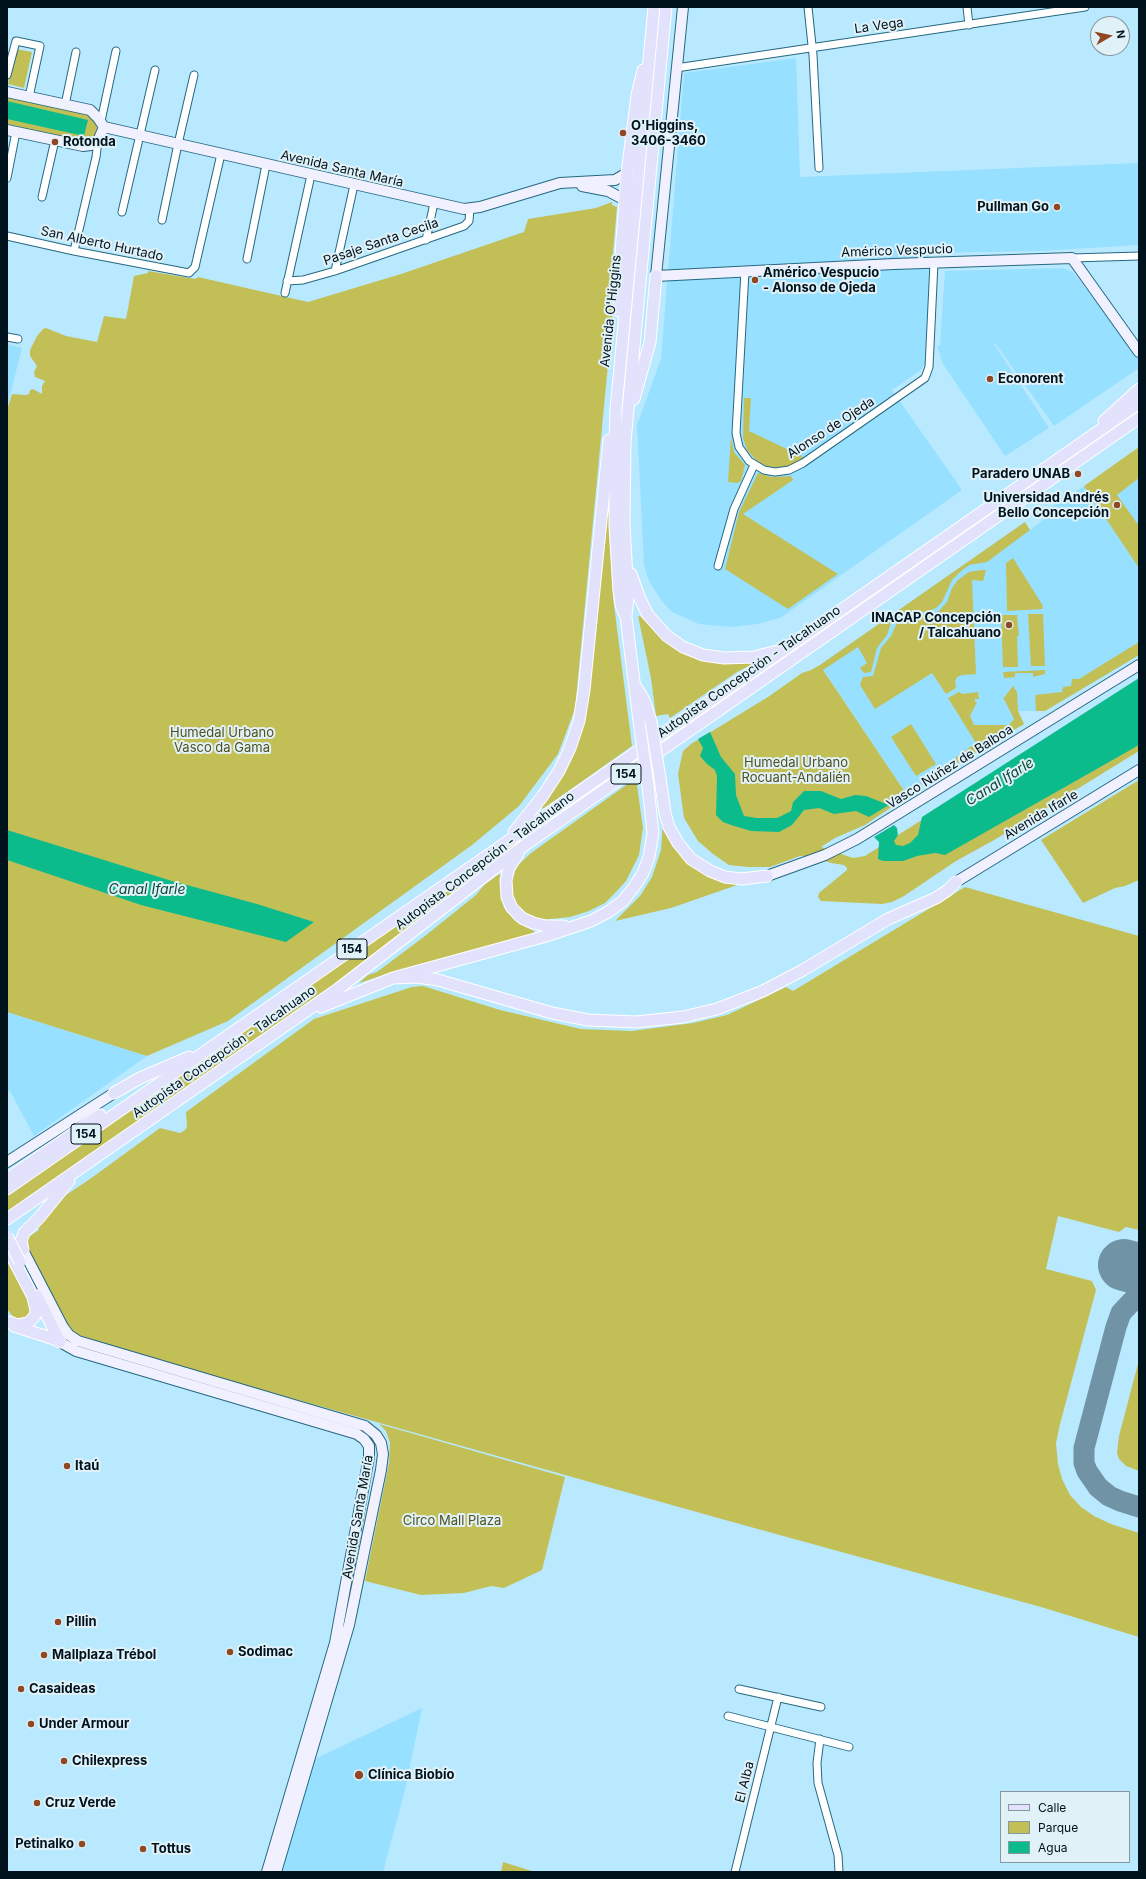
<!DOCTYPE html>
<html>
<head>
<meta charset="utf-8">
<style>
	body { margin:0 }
	#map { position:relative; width:1146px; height:1879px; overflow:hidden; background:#b9e9fe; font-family:Inter,sans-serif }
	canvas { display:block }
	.frame { position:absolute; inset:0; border:8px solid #00121c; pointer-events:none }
	.legend { position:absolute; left:1000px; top:1791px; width:130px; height:72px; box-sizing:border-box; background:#e1f1f8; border:1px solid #8798a0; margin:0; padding:5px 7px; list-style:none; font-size:12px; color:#00121c }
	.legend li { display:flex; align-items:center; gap:8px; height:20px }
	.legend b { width:20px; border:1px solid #8798a0 }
	.north { position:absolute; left:1090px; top:16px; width:40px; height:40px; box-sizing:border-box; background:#e1f1f8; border:1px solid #8798a0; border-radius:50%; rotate:81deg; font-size:11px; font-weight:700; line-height:16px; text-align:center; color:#00121c }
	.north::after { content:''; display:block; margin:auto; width:14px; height:18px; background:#8f4822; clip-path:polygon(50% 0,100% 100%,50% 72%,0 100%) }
</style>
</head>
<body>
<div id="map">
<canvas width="1146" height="1879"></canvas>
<div class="frame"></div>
<ul class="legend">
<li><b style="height:5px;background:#e3e2fc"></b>Calle</li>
<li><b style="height:11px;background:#c3bf57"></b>Parque</li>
<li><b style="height:11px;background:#0cbb8c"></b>Agua</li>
</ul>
<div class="north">N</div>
</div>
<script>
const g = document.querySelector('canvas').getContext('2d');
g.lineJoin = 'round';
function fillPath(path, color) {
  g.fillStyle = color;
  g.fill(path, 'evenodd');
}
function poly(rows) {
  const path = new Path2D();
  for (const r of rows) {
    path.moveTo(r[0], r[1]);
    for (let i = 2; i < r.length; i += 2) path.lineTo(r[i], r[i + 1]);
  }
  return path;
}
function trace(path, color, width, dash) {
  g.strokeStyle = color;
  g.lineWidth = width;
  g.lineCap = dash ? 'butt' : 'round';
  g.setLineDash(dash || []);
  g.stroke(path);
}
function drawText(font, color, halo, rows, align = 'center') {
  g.font = font + ' Inter,sans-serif';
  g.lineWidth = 4;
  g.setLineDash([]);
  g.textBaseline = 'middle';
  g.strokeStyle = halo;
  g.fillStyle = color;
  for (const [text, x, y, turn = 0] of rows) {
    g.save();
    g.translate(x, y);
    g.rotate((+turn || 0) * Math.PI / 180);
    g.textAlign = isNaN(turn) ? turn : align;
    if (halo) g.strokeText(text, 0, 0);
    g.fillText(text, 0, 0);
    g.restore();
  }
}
fillPath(poly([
	[796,58,800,177,1139,163,1139,245,1040,251,931,253,929,358,921,370,892,390,962,490,780,618,757,624,731,627,699,624,672,612,661,600,649,581,644,565,637,425,661,359,684,73],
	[1063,268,1073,272,1139,359,1139,368,1054,426,996,344,994,344,1049,428,1005,456,943,364,937,346,940,346,945,271],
	[7,344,22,348,7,407],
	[1139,447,1139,655,1045,711,1018,711,1024,724,907,795,820,665,1025,522,1030,530,1051,514,1048,509,1103,474],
	[7,1012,147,1056,34,1136,10,1091,7,1092],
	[422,1708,405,1790,383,1872,282,1872,315,1759]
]), '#97e0ff');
fillPath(poly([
	[16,49,32,52,24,88,8,84],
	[7,96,85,113,94,119,97,128,94,137,89,141,77,142,7,124],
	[612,202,612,205,617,207,612,264,612,323,575,709,558,754,519,806,472,845,228,1021,147,1056,7,1012,7,410,12,394,26,395,29,394,30,390,33,389,42,394,42,386,45,381,35,377,34,372,37,366,30,356,30,350,37,336,43,329,46,328,66,336,97,342,104,316,126,319,134,276,148,273,148,271,195,279,198,277,308,302,401,274,524,232,528,219,596,208],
	[744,398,751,398,749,431,793,452,797,451,803,458,795,464,779,468,766,466,756,460,747,450,743,438],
	[731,437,734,452,745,465,741,481,737,483,728,482],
	[1139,447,1139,478,1117,495,1139,526,1139,568,1084,486],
	[758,473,772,477,791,476,793,480,743,514,838,574,788,609,725,569,739,512],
	[609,487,609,530,613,597,632,746,543,809,542,807,561,778,584,721,588,704],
	[1025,522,1030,530,987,562,969,565,960,572,952,580,942,602,936,608,927,612,909,612,895,618,891,623,887,635,877,648,871,672,864,673,860,668,867,663,858,647,823,670,907,795,902,800,865,825,835,838,821,847,853,858,865,856,1139,682,1139,751,996,839,956,861,904,896,892,902,882,904,821,901,818,897,819,893,847,870,847,868,844,865,831,863,811,856,800,856,770,867,748,867,729,865,713,854,698,841,684,818,678,774,683,751,691,744,768,697,802,673,811,670,820,665],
	[1013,558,1043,606,1042,609,1007,611,1006,563],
	[981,570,986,570,983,581,972,580,976,674,962,675,957,677,955,682,956,688,946,694,932,673,875,709,860,685,863,677,873,676,881,648,891,636,896,625,904,618,909,616,928,615,938,612,947,602,952,588,958,580,969,572],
	[1028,614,1043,614,1045,666,1031,666],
	[1001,615,1017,615,1019,636,1017,636,1018,667,1003,667],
	[638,616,642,617,657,634,671,645,720,663,754,661,757,662,737,672,670,718,668,714,656,716,651,678],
	[1139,642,1139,655,1045,711,1036,711,1035,695,1062,692,1063,687,1071,686,1072,679,1079,679],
	[1045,670,1045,674,1033,677,1033,673,1015,673,1015,677,1004,678,1003,672],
	[1013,686,1017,692,1018,711,1024,724,958,763,955,758,976,743,948,698,959,692,963,694,978,692,979,699,975,699,975,702,977,702,970,716,974,725,1009,725,1014,719,1004,699,1003,699],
	[911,724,936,764,916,776,891,737],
	[636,758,637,762,373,957,7,1212,7,1194],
	[636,778,643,828,639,855,626,881,615,893,605,903,589,911,570,917,541,920,530,916,522,910,514,902,510,883,513,874,518,865,531,853],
	[1139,780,1139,880,1125,886,1115,888,1083,903,1041,840],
	[663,821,676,848,740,884,671,908,615,921,640,896,652,877,661,850],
	[499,874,501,876,501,897,504,908,515,921,534,931,535,934,396,971,359,983,368,975,377,972,425,936,476,895,484,885],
	[965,887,1139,936,1139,1230,1126,1227,1119,1232,1058,1216,1046,1269,1092,1281,1096,1290,1060,1424,1056,1443,1058,1464,1062,1479,1070,1495,1081,1507,1094,1516,1111,1524,1139,1533,1139,1637,1041,1607,718,1518,202,1373,72,1333,22,1241,39,1230,37,1224,60,1199,90,1179,160,1128,180,1133,185,1130,187,1127,186,1112,314,1019,412,987,423,986,500,1010,581,1029,632,1031,693,1023,727,1015,786,987,793,991],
	[7,1261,32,1304,33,1310,26,1319,14,1318,7,1309],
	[1139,1360,1139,1471,1126,1466,1119,1459,1117,1453,1119,1436],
	[379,1424,565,1477,542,1570,504,1588,491,1586,464,1593,421,1595,365,1581,389,1463,390,1443,386,1431],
	[503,1862,535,1872,501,1872]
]), '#c3bf57');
fillPath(poly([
	[7,101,88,120,84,136,7,119],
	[1139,678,1139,745,945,855,935,853,917,856,903,861,883,861,878,859,879,842,874,837,894,825,897,828,898,835,894,841,896,845,903,846,910,843,918,835,922,817],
	[710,732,721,757,735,774,736,795,744,816,757,818,777,818,791,811,793,802,804,791,821,791,841,799,855,795,866,796,889,805,869,817,856,811,834,814,819,808,804,810,792,825,779,832,751,831,731,825,723,822,716,815,717,776,715,770,707,764,700,756,703,748,698,739],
	[7,830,172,881,257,904,314,922,286,942,141,905,7,860]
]), '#0cbb8c');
trace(poly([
	[1139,1294,1121,1313,1116,1327,1084,1448,1084,1463,1087,1471,1098,1487,1109,1496,1120,1501,1139,1507]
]), '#7094a6', 21);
trace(poly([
	[1124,1265,1139,1269]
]), '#7094a6', 52);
const street = poly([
	[808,7,813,55,819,168],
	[967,7,969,25],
	[676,68,1085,7],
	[7,75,16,41,40,46,29,97],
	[65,105,76,52],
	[101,121,116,51],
	[7,178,16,132],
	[42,197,55,140],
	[122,212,155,70],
	[162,220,178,144,194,75],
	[7,236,74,251,189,273,195,267,221,154],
	[426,240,434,203],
	[74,251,96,157,98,141],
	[1072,258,1139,256],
	[247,259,266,165],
	[335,271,354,185],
	[745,271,736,433,739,447,749,461,764,470,775,472,789,470,803,463,925,378,929,367,934,263],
	[287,281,303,280,335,271,464,226,469,221,470,209],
	[285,293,311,175],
	[7,337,18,339],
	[718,566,734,509,754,465],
	[739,1689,821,1707],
	[728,1716,849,1747],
	[820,1739,817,1763,818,1783,838,1855,839,1872],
	[735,1872,778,1697]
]);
const secondary = poly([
	[683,7,656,276,894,264,1072,258,1139,352],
	[7,92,90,110,98,118,104,127],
	[104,127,464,209,480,207,560,183,615,180,627,173],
	[7,130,83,146,91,145,98,141,104,127],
	[582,186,608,191,625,200],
	[767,876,825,855,857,839,1139,665],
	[956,882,1139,770],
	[7,1162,114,1093],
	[23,1250,63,1327,69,1335,78,1341,365,1426,376,1435,381,1443,383,1454,381,1470,349,1625,276,1872],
	[60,1342,76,1351,357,1434,364,1439,369,1446,369,1457,335,1643,267,1872]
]);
const primary = poly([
	[619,311,620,266,627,173,637,95,643,70],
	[634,399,650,342,656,276],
	[1104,421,1139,389],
	[631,574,640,599,648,615,667,636,683,647,703,655,724,658,754,657,777,651],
	[626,616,628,598,624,523,625,442,666,7],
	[637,688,644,700,651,722],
	[640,729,626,617,621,605,619,590,615,526,615,444,616,408,654,7],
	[660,778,665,813,669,827,678,843,691,859,710,871,725,877,742,879,767,876],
	[514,832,542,797,559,771,570,748,579,721,584,690,609,440],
	[518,854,509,868,506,880,507,897,512,908,522,918,533,923,546,926,564,926],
	[393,978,417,977,438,980,552,1013,588,1020,636,1022,683,1017,717,1009,763,991,803,970,888,919,936,898,948,890,956,882],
	[321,1007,393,978,546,936,591,921,608,912,623,901,634,887,643,873,649,857,653,833,648,786],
	[114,1093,140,1078,189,1057],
	[7,1179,100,1115],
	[7,1189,1139,403],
	[7,1219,338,989,525,845,1139,418],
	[23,1250,21,1241,24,1233,39,1218,69,1181],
	[37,1296,60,1342],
	[10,1322,17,1325,28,1323,35,1316,36,1310,33,1297,10,1253],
	[14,1326,54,1339,60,1342]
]);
trace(street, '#266880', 9);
trace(secondary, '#266880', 12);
trace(primary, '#fff', 13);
trace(street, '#fff', 7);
trace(secondary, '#f1f0fe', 10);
trace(primary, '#e3e2fc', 11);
const primaryBridge = poly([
	[651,722,660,778],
	[640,729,648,786],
	[7,1236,20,1262]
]);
trace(primaryBridge, '#fff', 13, []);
trace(primaryBridge, '#e3e2fc', 11);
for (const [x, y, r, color] of [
	[623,133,4,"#8f4822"],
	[55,142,4,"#8f4822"],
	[1057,207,4,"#8f4822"],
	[755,280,4,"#8f4822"],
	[990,379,4,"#8f4822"],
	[1078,474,4,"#8f4822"],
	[1117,505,4,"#8f4822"],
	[1009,625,4,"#8f4822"],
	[67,1466,4,"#8f4822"],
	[58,1622,4,"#8f4822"],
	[230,1652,4,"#8f4822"],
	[44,1655,4,"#8f4822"],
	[21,1689,4,"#8f4822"],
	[31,1724,4,"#8f4822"],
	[64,1761,4,"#8f4822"],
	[359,1775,5,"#8f4822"],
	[37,1803,4,"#8f4822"],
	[82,1844,4,"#8f4822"],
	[143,1849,4,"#8f4822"]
]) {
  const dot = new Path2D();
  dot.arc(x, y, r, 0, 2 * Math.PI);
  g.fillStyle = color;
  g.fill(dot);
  trace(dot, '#e1f1f8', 1.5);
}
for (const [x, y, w] of [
	[626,774,30],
	[352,949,30],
	[86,1134,30]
]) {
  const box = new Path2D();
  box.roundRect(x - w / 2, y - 10, w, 20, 3);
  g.fillStyle = '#e1f1f8';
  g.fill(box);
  trace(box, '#00121c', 1);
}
drawText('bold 12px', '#00121c', null, [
	["154",626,774],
	["154",352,949],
	["154",86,1134]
]);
drawText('13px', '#00121c', '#e1f1f8', [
	["La Vega",879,26,-8],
	["Avenida Santa María",342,169,13],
	["Pasaje Santa Cecila",381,242,-19],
	["San Alberto Hurtado",102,244,12],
	["Américo Vespucio",897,251,-2],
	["Avenida O'Higgins",611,311,-84],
	["Alonso de Ojeda",831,428,-33],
	["Autopista Concepción - Talcahuano",749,672,-35],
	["Vasco Núñez de Balboa",950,767,-32],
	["Avenida Ifarle",1041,815,-31],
	["Autopista Concepción - Talcahuano",485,861,-37],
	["Autopista Concepción - Talcahuano",224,1052,-35],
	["Avenida Santa María",358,1517,-80],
	["El Alba",745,1782,-76]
]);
drawText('bold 13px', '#00121c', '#e1f1f8', [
	["O'Higgins,",631,126],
	["3406-3460",631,141],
	["Rotonda",63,142],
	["Pullman Go",1049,207,"right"],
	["Américo Vespucio",763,273],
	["- Alonso de Ojeda",763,288],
	["Econorent",998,379],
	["Paradero UNAB",1070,474,"right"],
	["Universidad Andrés",1109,498,"right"],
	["Bello Concepción",1109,513,"right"],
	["INACAP Concepción",1001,618,"right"],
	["/ Talcahuano",1001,633,"right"],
	["Itaú",75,1466],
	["Pillin",66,1622],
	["Sodimac",238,1652],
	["Mallplaza Trébol",52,1655],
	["Casaideas",29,1689],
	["Under Armour",39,1724],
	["Chilexpress",72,1761],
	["Clínica Biobío",368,1775],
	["Cruz Verde",45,1803],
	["Petinalko",74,1844,"right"],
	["Tottus",151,1849]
], 'left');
drawText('13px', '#52501f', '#e1f1f8', [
	["Humedal Urbano",222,733],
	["Vasco da Gama",222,748],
	["Humedal Urbano",796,763],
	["Rocuant-Andalién",796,778],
	["Circo Mall Plaza",452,1521]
]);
drawText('italic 14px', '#0b4936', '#e1f1f8', [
	["Canal Ifarle",1000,782,-32],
	["Canal Ifarle",147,890]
]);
</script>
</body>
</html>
